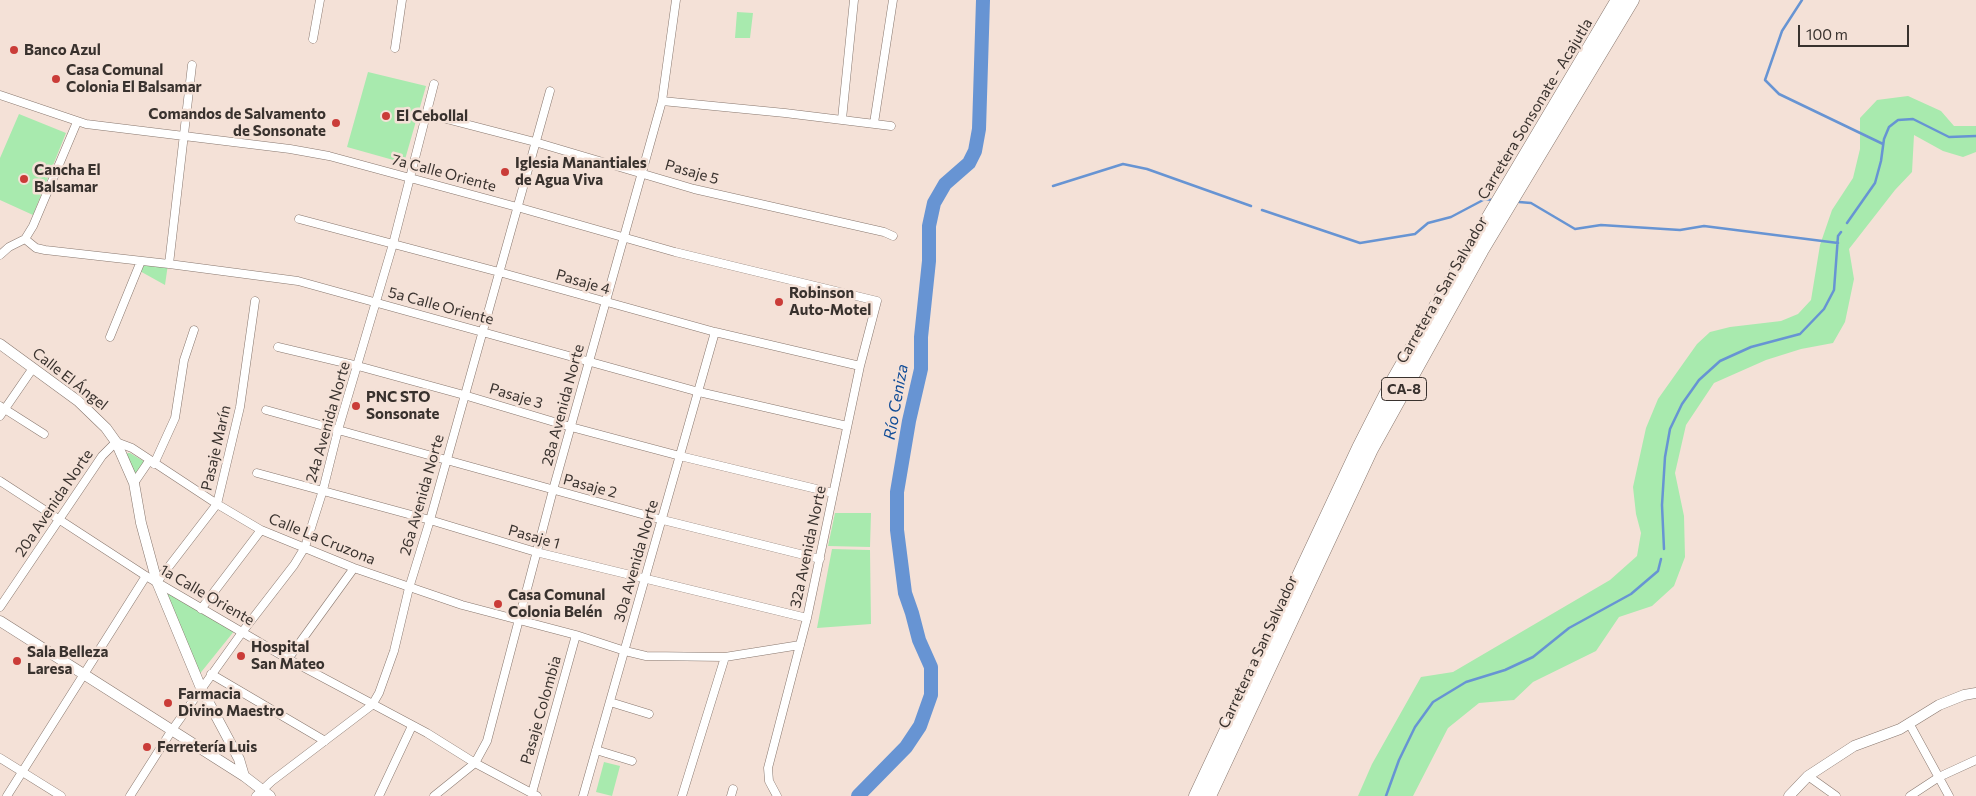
<!DOCTYPE html>
<html>
<head>
<meta charset="utf-8">
<style>
	body { margin:0 }
	#map { position:relative; width:1976px; height:796px; overflow:hidden; background:#f4e1d7; font-family:Commissioner,sans-serif }
	canvas { display:block }
	.scale { position:absolute; left:1798px; top:25px; width:111px; height:22px; box-sizing:border-box; border:2px solid #39322e; border-top:0; padding-left:6px; font-size:15px; line-height:18px; white-space:nowrap; color:#39322e; -webkit-text-stroke:4px #f4e1d7; paint-order:stroke }
</style>
</head>
<body>
<div id="map">
<canvas width="1976" height="796"></canvas>
<div class="scale">100 m</div>
</div>
<script>
const g = document.querySelector('canvas').getContext('2d');
g.lineJoin = 'round';
function fillPath(path, color) {
  g.fillStyle = color;
  g.fill(path, 'evenodd');
}
function poly(rows) {
  const path = new Path2D();
  for (const r of rows) {
    path.moveTo(r[0], r[1]);
    for (let i = 2; i < r.length; i += 2) path.lineTo(r[i], r[i + 1]);
  }
  return path;
}
function trace(path, color, width, dash) {
  g.strokeStyle = color;
  g.lineWidth = width;
  g.lineCap = dash ? 'butt' : 'round';
  g.setLineDash(dash || []);
  g.stroke(path);
}
function drawText(font, color, halo, rows, align = 'center') {
  g.font = font + ' Commissioner,sans-serif';
  g.lineWidth = 5;
  g.setLineDash([]);
  g.textBaseline = 'middle';
  g.strokeStyle = halo;
  g.fillStyle = color;
  for (const [text, x, y, turn = 0] of rows) {
    g.save();
    g.translate(x, y);
    g.rotate((+turn || 0) * Math.PI / 180);
    g.textAlign = isNaN(turn) ? turn : align;
    if (halo) g.strokeText(text, 0, 0);
    g.fillText(text, 0, 0);
    g.restore();
  }
}
fillPath(poly([
	[737,12,753,13,750,38,735,38],
	[368,72,426,86,404,163,347,147],
	[1908,96,1941,111,1954,126,1976,126,1976,152,1963,157,1943,151,1914,135,1912,172,1895,190,1849,249,1854,279,1845,322,1833,343,1801,349,1766,360,1714,383,1686,425,1675,473,1684,516,1685,557,1674,586,1652,606,1619,617,1596,651,1533,682,1514,700,1479,703,1448,728,1413,796,1358,796,1372,764,1421,677,1453,672,1610,580,1637,556,1641,533,1636,514,1633,487,1646,428,1658,399,1697,344,1710,332,1730,327,1781,321,1798,314,1811,300,1820,245,1832,210,1853,178,1860,149,1860,118,1877,100],
	[19,114,66,133,33,215,0,200,0,158],
	[141,261,168,264,165,285,138,270],
	[128,453,130,453,145,462,136,475,126,454],
	[835,513,871,513,870,547,828,546],
	[832,549,870,550,871,624,817,628],
	[162,589,235,630,198,676],
	[604,762,620,766,612,796,596,792]
]), '#a8eaae');
trace(poly([
	[1802,0,1782,31,1765,80,1779,94,1883,144],
	[1053,186,1123,164,1147,169,1251,206],
	[1519,202,1531,203,1575,229,1601,225,1680,230,1704,226,1838,243],
	[1262,210,1360,243,1415,234,1428,223,1451,217,1485,199,1492,200],
	[1847,223,1875,183,1881,161,1884,139,1889,127,1898,120,1913,119,1949,137,1976,136],
	[1664,549,1662,505,1665,457,1670,429,1682,404,1699,380,1720,361,1751,347,1800,334,1824,309,1834,290,1838,236,1841,232],
	[1386,796,1399,760,1415,727,1433,702,1466,682,1505,670,1533,657,1569,628,1631,594,1658,571,1661,559]
]), '#6794d3', 2.5);
trace(poly([
	[858,796,906,747,920,726,931,695,931,667,919,640,912,613,905,593,897,530,897,492,909,421,921,369,921,337,929,261,929,226,934,203,945,184,969,163,975,151,979,129,983,0]
]), '#6794d3', 14);
const street = poly([
	[313,39,320,0],
	[395,48,402,0],
	[0,95,86,124,290,149,329,156,517,207,675,252,877,301,860,366,807,618,768,768,769,781,777,796],
	[662,101,785,113,891,126],
	[427,114,535,142,694,189,884,232,893,236],
	[842,119,854,0],
	[874,123,893,0],
	[299,219,499,272,715,332,860,366],
	[25,239,36,248,45,250,169,264,298,281,699,392,847,426],
	[0,255,9,247,25,239,33,226,77,122],
	[169,264,192,65],
	[110,337,141,261],
	[278,347,358,366,464,395,571,427,680,456,833,493],
	[0,406,44,434],
	[266,410,663,520,820,559],
	[0,416,33,368],
	[154,464,175,418,184,360,194,330],
	[257,473,430,520,536,552,807,618],
	[0,481,146,576,288,659,427,733,475,763,537,796],
	[134,483,149,461],
	[157,582,217,504,240,407,255,301],
	[0,607,102,456,116,442,132,448,217,504,261,530,354,568,462,605,576,635,625,651,646,656,725,657,800,645],
	[201,609,261,530],
	[288,659,354,568],
	[211,674,325,741],
	[610,702,649,714],
	[1909,723,1949,796],
	[596,750,632,761],
	[0,758,61,796],
	[1808,776,1836,796],
	[532,793,576,635],
	[7,796,146,576],
	[130,796,172,730,243,631,294,565,305,547,323,490,338,430,393,244,434,84],
	[256,796,272,781,372,705,379,693,394,651,409,588,430,520,550,91],
	[379,796,412,726],
	[434,796,475,763,487,741,553,490,662,101,676,0],
	[583,796,715,332],
	[682,796,725,657],
	[731,796,733,789],
	[1910,796,1939,777,1976,760]
]);
const secondary = poly([
	[0,344,78,401,106,428,116,442,134,483,141,523,157,582,201,688,239,759,244,776],
	[0,621,244,776,270,796],
	[1789,796,1808,776,1854,746,1900,729,1939,705,1964,695,1976,693]
]);
const highway = poly([
	[1196,796,1359,448,1392,383,1438,303,1618,0],
	[1209,796,1371,449,1481,251,1632,0]
]);
trace(street, '#88776e', 9);
trace(secondary, '#88776e', 11);
trace(highway, '#88776e', 15);
trace(street, '#fff', 8);
trace(secondary, '#fff', 10);
trace(highway, '#fff', 14);
for (const [x, y, r, color] of [
	[14,50,5,"#ca3c38"],
	[56,79,5,"#ca3c38"],
	[386,116,5,"#ca3c38"],
	[336,123,5,"#ca3c38"],
	[505,172,5,"#ca3c38"],
	[24,179,5,"#ca3c38"],
	[779,302,5,"#ca3c38"],
	[356,406,5,"#ca3c38"],
	[498,604,5,"#ca3c38"],
	[241,656,5,"#ca3c38"],
	[17,661,5,"#ca3c38"],
	[168,703,5,"#ca3c38"],
	[147,747,5,"#ca3c38"]
]) {
  const dot = new Path2D();
  dot.arc(x, y, r, 0, 2 * Math.PI);
  g.fillStyle = color;
  g.fill(dot);
  trace(dot, '#f4e1d7', 2);
}
for (const [x, y, w] of [
	[1404,389,45]
]) {
  const box = new Path2D();
  box.roundRect(x - w / 2, y - 11.5, w, 23, 4);
  g.fillStyle = '#f4e1d7';
  g.fill(box);
  trace(box, '#39322e', 1);
}
drawText('bold 14px', '#39322e', null, [
	["CA-8",1404,389]
]);
drawText('bold 15px', '#39322e', '#f4e1d7', [
	["Banco Azul",24,50],
	["Casa Comunal",66,70],
	["Colonia El Balsamar",66,87],
	["Comandos de Salvamento",326,114,"right"],
	["de Sonsonate",326,131,"right"],
	["El Cebollal",396,116],
	["Iglesia Manantiales",515,163],
	["de Agua Viva",515,180],
	["Cancha El",34,170],
	["Balsamar",34,187],
	["Robinson",789,293],
	["Auto-Motel",789,310],
	["PNC STO",366,397],
	["Sonsonate",366,414],
	["Casa Comunal",508,595],
	["Colonia Belén",508,612],
	["Hospital",251,647],
	["San Mateo",251,664],
	["Sala Belleza",27,652],
	["Laresa",27,669],
	["Farmacia",178,694],
	["Divino Maestro",178,711],
	["Ferretería Luis",157,747]
], 'left');
drawText('15px', '#39322e', '#f4e1d7', [
	["Carretera Sonsonate - Acajutla",1535,109,-59],
	["Pasaje 5",692,172,16],
	["7a Calle Oriente",444,173,15],
	["Pasaje 4",583,282,16],
	["Carretera a San Salvador",1442,290,-60],
	["5a Calle Oriente",441,306,15],
	["Calle El Ángel",70,379,38],
	["Pasaje 3",516,396,17],
	["28a Avenida Norte",563,405,-75],
	["24a Avenida Norte",328,422,-74],
	["Pasaje Marín",216,448,-77],
	["Pasaje 2",590,486,15],
	["26a Avenida Norte",422,495,-74],
	["20a Avenida Norte",54,503,-56],
	["Pasaje 1",534,537,16],
	["Calle La Cruzona",322,539,22],
	["32a Avenida Norte",808,547,-78],
	["30a Avenida Norte",636,561,-74],
	["1a Calle Oriente",207,595,30],
	["Carretera a San Salvador",1258,652,-65],
	["Pasaje Colombia",541,710,-74]
]);
drawText('italic 16px', '#104c97', '#f4e1d7', [
	["Río Ceniza",896,402,-80]
]);
</script>
</body>
</html>
